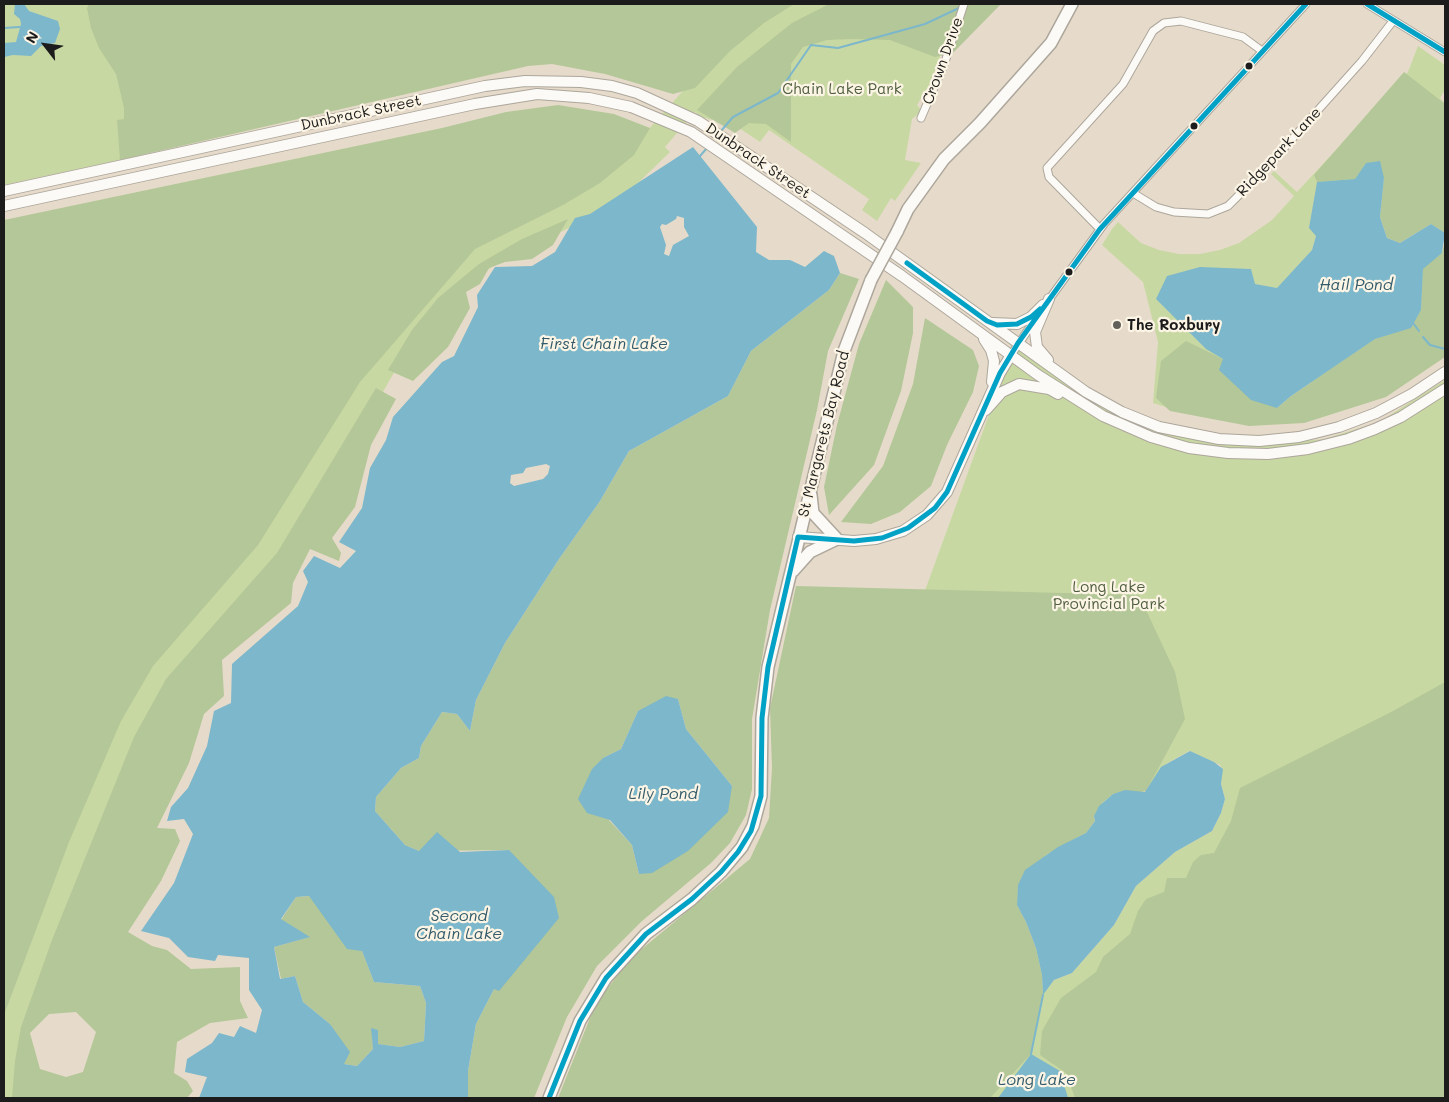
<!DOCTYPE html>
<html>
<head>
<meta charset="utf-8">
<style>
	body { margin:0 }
	#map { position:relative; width:1449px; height:1102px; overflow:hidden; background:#e6dbca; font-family:Mali,sans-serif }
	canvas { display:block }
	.frame { position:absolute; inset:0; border:5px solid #1c1c1c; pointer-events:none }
	.north { position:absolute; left:20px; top:20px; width:50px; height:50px; -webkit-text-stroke:4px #fcf5e5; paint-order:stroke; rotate:300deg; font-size:14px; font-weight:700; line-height:20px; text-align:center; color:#1c1c1c }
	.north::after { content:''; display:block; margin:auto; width:18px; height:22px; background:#1c1c1c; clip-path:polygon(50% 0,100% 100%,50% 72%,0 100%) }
</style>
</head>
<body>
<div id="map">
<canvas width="1449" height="1102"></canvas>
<div class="frame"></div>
<div class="north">N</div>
</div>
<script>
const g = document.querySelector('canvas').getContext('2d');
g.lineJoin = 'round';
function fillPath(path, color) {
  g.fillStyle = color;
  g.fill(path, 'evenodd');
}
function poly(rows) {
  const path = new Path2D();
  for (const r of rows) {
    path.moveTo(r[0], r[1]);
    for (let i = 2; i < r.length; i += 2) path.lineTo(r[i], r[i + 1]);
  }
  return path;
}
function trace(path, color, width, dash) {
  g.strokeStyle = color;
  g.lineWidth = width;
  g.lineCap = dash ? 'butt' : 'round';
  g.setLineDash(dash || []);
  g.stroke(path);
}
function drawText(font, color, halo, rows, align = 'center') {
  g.font = font + ' Mali,sans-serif';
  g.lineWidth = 4.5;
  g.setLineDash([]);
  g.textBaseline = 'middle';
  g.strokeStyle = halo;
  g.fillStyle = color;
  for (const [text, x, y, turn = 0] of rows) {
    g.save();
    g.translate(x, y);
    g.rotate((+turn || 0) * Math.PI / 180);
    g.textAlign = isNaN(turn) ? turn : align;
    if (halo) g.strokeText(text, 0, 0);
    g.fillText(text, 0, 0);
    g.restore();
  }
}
fillPath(poly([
	[4,4,125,4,138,156,4,185],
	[777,4,958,4,932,80,917,105,922,111,912,119,905,160,921,163,895,201,891,198,877,221,862,210,869,199,769,130,760,142,736,126,701,117,695,112,665,147,670,152,634,187,575,225,505,259,481,274,403,357,323,496,247,598,30,1028,18,1098,4,1098,4,1006,120,712,366,355,429,277,638,141,716,54],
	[1418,46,1445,65,1445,90,1440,98,1445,103,1445,233,1431,224,1380,217,1384,178,1316,236,1312,250,1277,289,1255,284,1206,349,1442,253,1445,242,1445,349,1185,413,1153,403,1158,342,1143,282,1102,245,1112,229,1118,222,1141,243,1159,250,1179,254,1200,254,1220,250,1239,243,1272,220,1294,196,1271,174,1274,171,1297,192,1408,72],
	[1014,346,1156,427,1281,443,1324,439,1379,422,1445,380,1445,1098,818,1098,919,607],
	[1189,751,1220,765,1222,769,1221,784,1225,799,1221,813,1212,831,1175,852,1136,886,1114,925,1072,973,1054,980,1043,994,1042,975,1036,948,1026,922,1017,905,1019,892,1068,841,1086,833,1102,803,1113,794,1146,791,1166,764]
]), '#c8d8a2');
fillPath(poly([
	[89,4,794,4,764,23,730,51,695,88,673,94,605,74,552,64,528,66,120,160,117,120,124,119,124,108,116,74,99,48,91,28,87,8],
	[829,4,1001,4,953,53,935,57,890,40,852,39,827,40,803,47,791,64,791,142,766,124,749,123,735,133,697,110,737,67,792,23],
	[1404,72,1445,104,1445,233,1431,224,1400,243,1387,238,1380,217,1384,178,1366,163,1355,179,1317,182,1314,175],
	[558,105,614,114,650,128,634,155,600,183,563,205,475,249,360,382,258,545,153,666,121,721,69,842,4,1015,4,220,442,128,506,112],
	[568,219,553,245,532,259,505,262,489,268,480,284,466,292,470,308,448,347,413,381,388,370,412,330,438,298,479,264,522,239],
	[1445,242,1445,357,1386,397,1304,423,1249,426,1170,411,1156,398,1161,361,1186,341,1223,359,1277,408,1291,396,1375,339,1411,327,1421,310,1423,268,1442,253],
	[840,273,859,279,828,351,817,410,770,610,752,719,752,789,746,815,730,843,711,863,642,921,597,966,567,1017,534,1098,468,1098,468,1071,476,1024,494,989,509,850,419,851,405,845,375,811,376,797,401,768,419,758,421,746,442,712,457,714,470,731,476,700,505,643,559,559,600,501,629,451,728,396,751,351,829,290],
	[678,699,686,729,732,786,639,874,632,845,609,820,603,758,621,749,638,711],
	[886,280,913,307,913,333,901,391,874,465,829,515,824,487,837,425,859,344],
	[925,318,973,350,979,366,973,392,947,445,931,486,900,512,871,524,841,522,883,466,913,384],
	[376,388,396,399,371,445,355,507,332,538,341,553,339,561,310,549,293,583,291,603,222,660,224,696,204,714,189,763,157,828,175,829,180,841,161,881,128,932,152,946,167,950,191,969,240,967,240,1001,248,1018,210,1023,177,1042,174,1073,187,1081,193,1091,187,1098,12,1098,15,1061,21,1027,52,940,134,737,166,679,277,553],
	[76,1012,96,1032,83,1072,66,1077,40,1069,30,1033,49,1014],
	[796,586,1139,595,1175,672,1185,719,1146,791,1137,793,1125,790,1113,794,1102,803,1094,816,1095,821,1086,833,1047,854,1018,885,1017,905,1026,922,1036,948,1042,975,1043,995,1031,1054,990,1098,558,1098,596,1003,631,958,750,859,769,818,772,768,770,708],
	[1445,682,1445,1098,1075,1098,1066,1073,1040,1055,1042,1031,1061,998,1096,972,1103,957,1130,934,1138,911,1146,899,1164,892,1167,878,1186,878,1193,862,1201,855,1214,853,1231,821,1240,788,1393,711],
	[309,896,362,951,374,982,420,986,426,1003,424,1041,400,1047,377,1044,372,1028,373,1049,357,1066,344,1064,330,1024,303,1002,295,976,281,979,274,947,309,937,281,920,296,897]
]), '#b4c798');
fillPath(poly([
	[15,4,24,4,29,11,58,21,60,29,55,43,41,46,31,56,13,55,4,57,4,43,16,42,21,24,20,19,14,14],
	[693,147,757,227,756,252,769,260,790,260,805,267,824,251,834,256,840,273,829,290,751,351,728,396,629,451,600,501,559,559,505,643,476,700,470,731,457,714,442,712,421,746,419,758,401,768,376,797,375,811,405,845,419,851,437,832,460,852,509,850,554,897,559,918,499,991,494,989,476,1024,468,1071,468,1098,199,1098,207,1077,185,1072,187,1059,212,1043,219,1033,234,1037,240,1026,256,1033,262,1010,249,990,249,958,218,955,215,961,188,957,169,938,141,931,174,883,193,834,184,819,167,821,171,807,188,788,207,746,214,711,231,703,232,664,298,606,308,582,303,571,314,556,340,568,356,551,339,542,362,508,370,468,386,440,393,417,442,362,454,356,478,307,477,295,495,267,532,266,555,252,575,218,590,214],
	[677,216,684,218,684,227,689,236,673,245,669,256,664,254,666,245,660,227,662,224,666,225,676,219],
	[546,464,550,466,548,474,543,479,514,486,510,483,511,475,523,473,526,468],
	[309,896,347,949,362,951,374,982,420,986,426,1003,424,1041,400,1047,378,1044,378,1030,371,1028,373,1049,357,1066,344,1064,350,1052,330,1024,303,1002,295,976,280,979,274,947,310,937,281,919,296,897],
	[1380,161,1384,178,1380,217,1387,238,1400,243,1431,224,1445,233,1442,253,1423,269,1421,310,1411,328,1375,339,1291,396,1277,408,1251,400,1219,370,1223,359,1206,349,1156,299,1167,276,1200,267,1251,269,1255,284,1277,288,1312,250,1316,236,1309,228,1317,182,1355,179,1366,163],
	[666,696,678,699,686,729,732,786,728,812,688,851,652,873,639,874,632,845,610,820,587,813,578,799,592,769,603,758,621,749,638,711],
	[1190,751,1214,762,1223,769,1221,784,1225,799,1221,813,1212,831,1175,852,1136,886,1114,925,1072,973,1054,980,1043,995,1042,975,1036,948,1026,922,1017,905,1018,885,1025,870,1058,847,1086,833,1095,821,1094,816,1099,806,1113,794,1125,790,1145,792,1161,767],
	[1031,1054,1060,1071,1068,1098,998,1098]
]), '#7cb7cb');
trace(poly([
	[4,28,20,27],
	[721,131,733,117,778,93,811,45,838,48,925,24,959,8],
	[700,156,707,148],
	[1413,323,1419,331],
	[1423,337,1430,345,1445,349],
	[1031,1054,1043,995]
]), '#7cb7cb', 2);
const street = poly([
	[1367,4,1445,52],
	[921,118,945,62,964,4],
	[1133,193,1156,207,1174,212,1208,214,1228,206,1267,167,1362,61,1393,21],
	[1100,229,1049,177,1047,168,1123,84,1153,31,1164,23,1181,21,1243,37,1262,51],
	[1048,301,1104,224,1306,4],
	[1011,355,1039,314]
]);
const secondary = poly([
	[4,191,485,86,525,81,581,82,612,86,637,93,698,121,865,233,1086,392,1122,412,1159,427,1219,439,1259,441,1299,437,1339,427,1376,413,1412,394,1445,372],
	[4,206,475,104,537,94,589,98,631,107,691,132,902,276,1038,375,1103,416,1151,437,1189,448,1228,453,1268,454,1308,449,1348,439,1375,429,1401,417,1445,389],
	[992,323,1017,324,1031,317,1043,305],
	[984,339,991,350,994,361,992,382],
	[1048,360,1037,347,1035,332,1049,299],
	[986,410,1002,392,1019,384,1049,389,1058,394],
	[798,537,854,541,876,539,903,531,927,515,947,492,1000,373,1011,355]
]);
const primary = poly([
	[897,232,908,209,944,159,980,123,1051,43,1072,4],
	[793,571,810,552,837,539,813,513,811,495],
	[549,1098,580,1021,606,978,646,934,692,899,721,872,742,847,753,826,761,796,762,718,768,667,844,351,871,280]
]);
trace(street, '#ada69b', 9);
trace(secondary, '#ada69b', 12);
trace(primary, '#ada69b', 14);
trace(street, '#fbfaf7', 7);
trace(secondary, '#fbfaf7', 10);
trace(primary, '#fbfaf7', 11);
const primaryBridge = poly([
	[871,280,897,232]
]);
trace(primaryBridge, '#ada69b', 14, []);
trace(primaryBridge, '#fbfaf7', 11);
trace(poly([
	[1367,4,1445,52],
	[907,263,987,321,997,325,1017,324,1031,317,1040,309],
	[549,1098,580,1021,606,978,646,934,692,899,721,872,738,852,751,831,761,796,762,718,768,667,798,537,854,541,882,538,908,528,935,508,947,492,1000,373,1018,343,1100,229,1306,4]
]), '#01a2c5', 5);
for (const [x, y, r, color] of [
	[1249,66,4.5,"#1c1c1c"],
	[1194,126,4.5,"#1c1c1c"],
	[1069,272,4.5,"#1c1c1c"],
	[1117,325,5,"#635f59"]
]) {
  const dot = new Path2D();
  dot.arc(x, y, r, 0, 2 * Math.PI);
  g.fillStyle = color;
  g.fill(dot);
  trace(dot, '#fcf5e5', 2);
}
drawText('15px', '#1c1c1c', '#fcf5e5', [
	["Crown Drive",943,61,-70],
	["Dunbrack Street",361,113,-12],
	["Ridgepark Lane",1279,152,-47],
	["Dunbrack Street",758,161,34],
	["St Margarets Bay Road",824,434,-76]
]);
drawText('15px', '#4f5d3f', '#fcf5e5', [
	["Chain Lake Park",842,89],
	["Long Lake",1109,587],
	["Provincial Park",1109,604]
]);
drawText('bold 15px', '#1c1c1c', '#fcf5e5', [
	["The Roxbury",1127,325]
], 'left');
drawText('italic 16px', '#335b6b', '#fcf5e5', [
	["Hail Pond",1356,285],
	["First Chain Lake",604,344],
	["Lily Pond",663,794],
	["Second",459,916],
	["Chain Lake",459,934],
	["Long Lake",1037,1080]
]);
</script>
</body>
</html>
